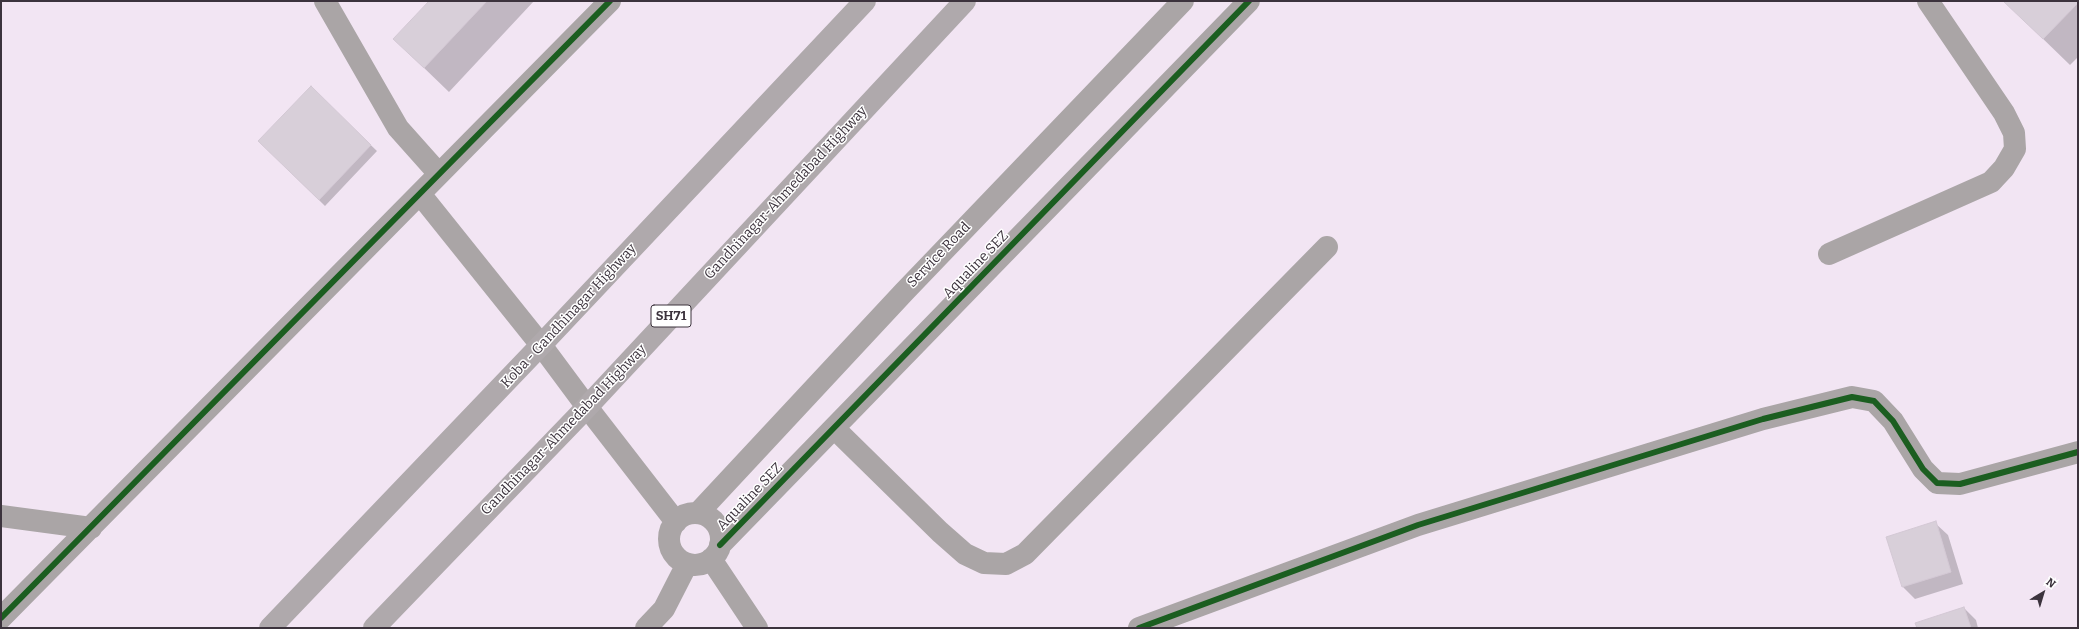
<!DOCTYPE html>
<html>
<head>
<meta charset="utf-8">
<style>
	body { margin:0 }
	#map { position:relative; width:2079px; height:629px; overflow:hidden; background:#f2e5f3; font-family:Bitter,serif }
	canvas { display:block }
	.frame { position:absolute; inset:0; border:2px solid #3c333d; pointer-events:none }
	.north { position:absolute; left:2023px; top:573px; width:40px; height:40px; -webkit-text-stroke:3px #fff; paint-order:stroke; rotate:38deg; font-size:11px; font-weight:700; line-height:16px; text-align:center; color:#3c333d }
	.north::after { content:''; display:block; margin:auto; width:14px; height:18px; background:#3c333d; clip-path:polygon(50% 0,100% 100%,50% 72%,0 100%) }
</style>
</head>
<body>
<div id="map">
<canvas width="2079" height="629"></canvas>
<div class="frame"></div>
<div class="north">N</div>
</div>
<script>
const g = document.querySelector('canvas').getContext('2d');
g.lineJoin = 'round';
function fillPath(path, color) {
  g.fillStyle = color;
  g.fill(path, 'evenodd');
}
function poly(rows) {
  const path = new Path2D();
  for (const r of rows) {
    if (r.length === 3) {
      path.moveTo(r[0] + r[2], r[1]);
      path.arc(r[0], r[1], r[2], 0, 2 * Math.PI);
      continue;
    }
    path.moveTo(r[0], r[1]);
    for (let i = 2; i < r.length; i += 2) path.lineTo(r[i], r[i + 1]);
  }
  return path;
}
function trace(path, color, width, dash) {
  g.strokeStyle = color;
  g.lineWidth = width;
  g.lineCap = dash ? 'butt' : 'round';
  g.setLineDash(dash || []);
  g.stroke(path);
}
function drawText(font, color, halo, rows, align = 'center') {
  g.font = font + ' Bitter,serif';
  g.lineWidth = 3;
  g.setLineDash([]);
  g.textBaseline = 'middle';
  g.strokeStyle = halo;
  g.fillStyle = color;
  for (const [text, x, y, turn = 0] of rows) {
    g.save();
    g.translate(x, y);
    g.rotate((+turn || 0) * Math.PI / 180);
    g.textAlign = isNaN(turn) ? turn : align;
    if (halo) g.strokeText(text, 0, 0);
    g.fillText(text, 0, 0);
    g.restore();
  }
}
fillPath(poly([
	[430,1,534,1,449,92,394,39],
	[2004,1,2078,1,2078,57,2070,65],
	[311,88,377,151,325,206,259,141],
	[1935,523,1948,535,1963,584,1915,599,1903,587,1887,537],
	[1964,608,1976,620,1978,628,1918,628]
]), '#0003');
const building = poly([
	[429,1,487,1,424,68,393,39,429,1],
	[2003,1,2078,1,2078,3,2043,39,2003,1],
	[311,86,371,145,319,200,258,141,311,86],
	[1936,521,1951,572,1902,587,1886,537,1936,521],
	[1964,607,1971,628,1917,628,1915,623,1964,607]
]);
fillPath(building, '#d8cfd9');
trace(building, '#d3c8d4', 1);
trace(poly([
	[325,1,398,128,439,174],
	[420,194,541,345,587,407,676,522],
	[1829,254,1991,182,2004,168,2015,149,2014,133,2004,113,1928,1],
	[834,428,940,532,965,554,984,563,1006,564,1025,554,1327,247],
	[698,513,904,292,1183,1],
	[695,539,26],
	[1,516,91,528],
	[720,545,1249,1],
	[711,559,757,628],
	[1,618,610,1],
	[646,628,664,609,687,564],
	[1139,628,1418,525,1763,419,1852,397,1874,401,1893,421,1923,469,1937,483,1960,484,2078,452]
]), '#aaa5a6', 22);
trace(poly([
	[270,628,541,345,865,1],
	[374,628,587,407,965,1]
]), '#afa9ac', 22);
trace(poly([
	[720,545,1249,1],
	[1,618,610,1],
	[1139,628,1418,525,1763,419,1852,397,1874,401,1893,421,1923,469,1937,483,1960,484,2078,452]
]), '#1b5e20', 6);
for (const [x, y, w] of [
	[671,316,40]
]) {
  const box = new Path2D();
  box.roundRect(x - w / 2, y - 11, w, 22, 3);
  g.fillStyle = '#fff';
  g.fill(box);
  trace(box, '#3c333d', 1);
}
drawText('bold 13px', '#3c333d', null, [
	["SH71",671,316]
]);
drawText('14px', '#3c333d', '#fff', [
	["Gandhinagar-Ahmedabad Highway",786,193,-47],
	["Service Road",939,255,-46],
	["Aqualine SEZ",976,265,-46],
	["Koba - Gandhinagar Highway",569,316,-47],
	["Gandhinagar-Ahmedabad Highway",564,430,-46],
	["Aqualine SEZ",750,497,-46]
]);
</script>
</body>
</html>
